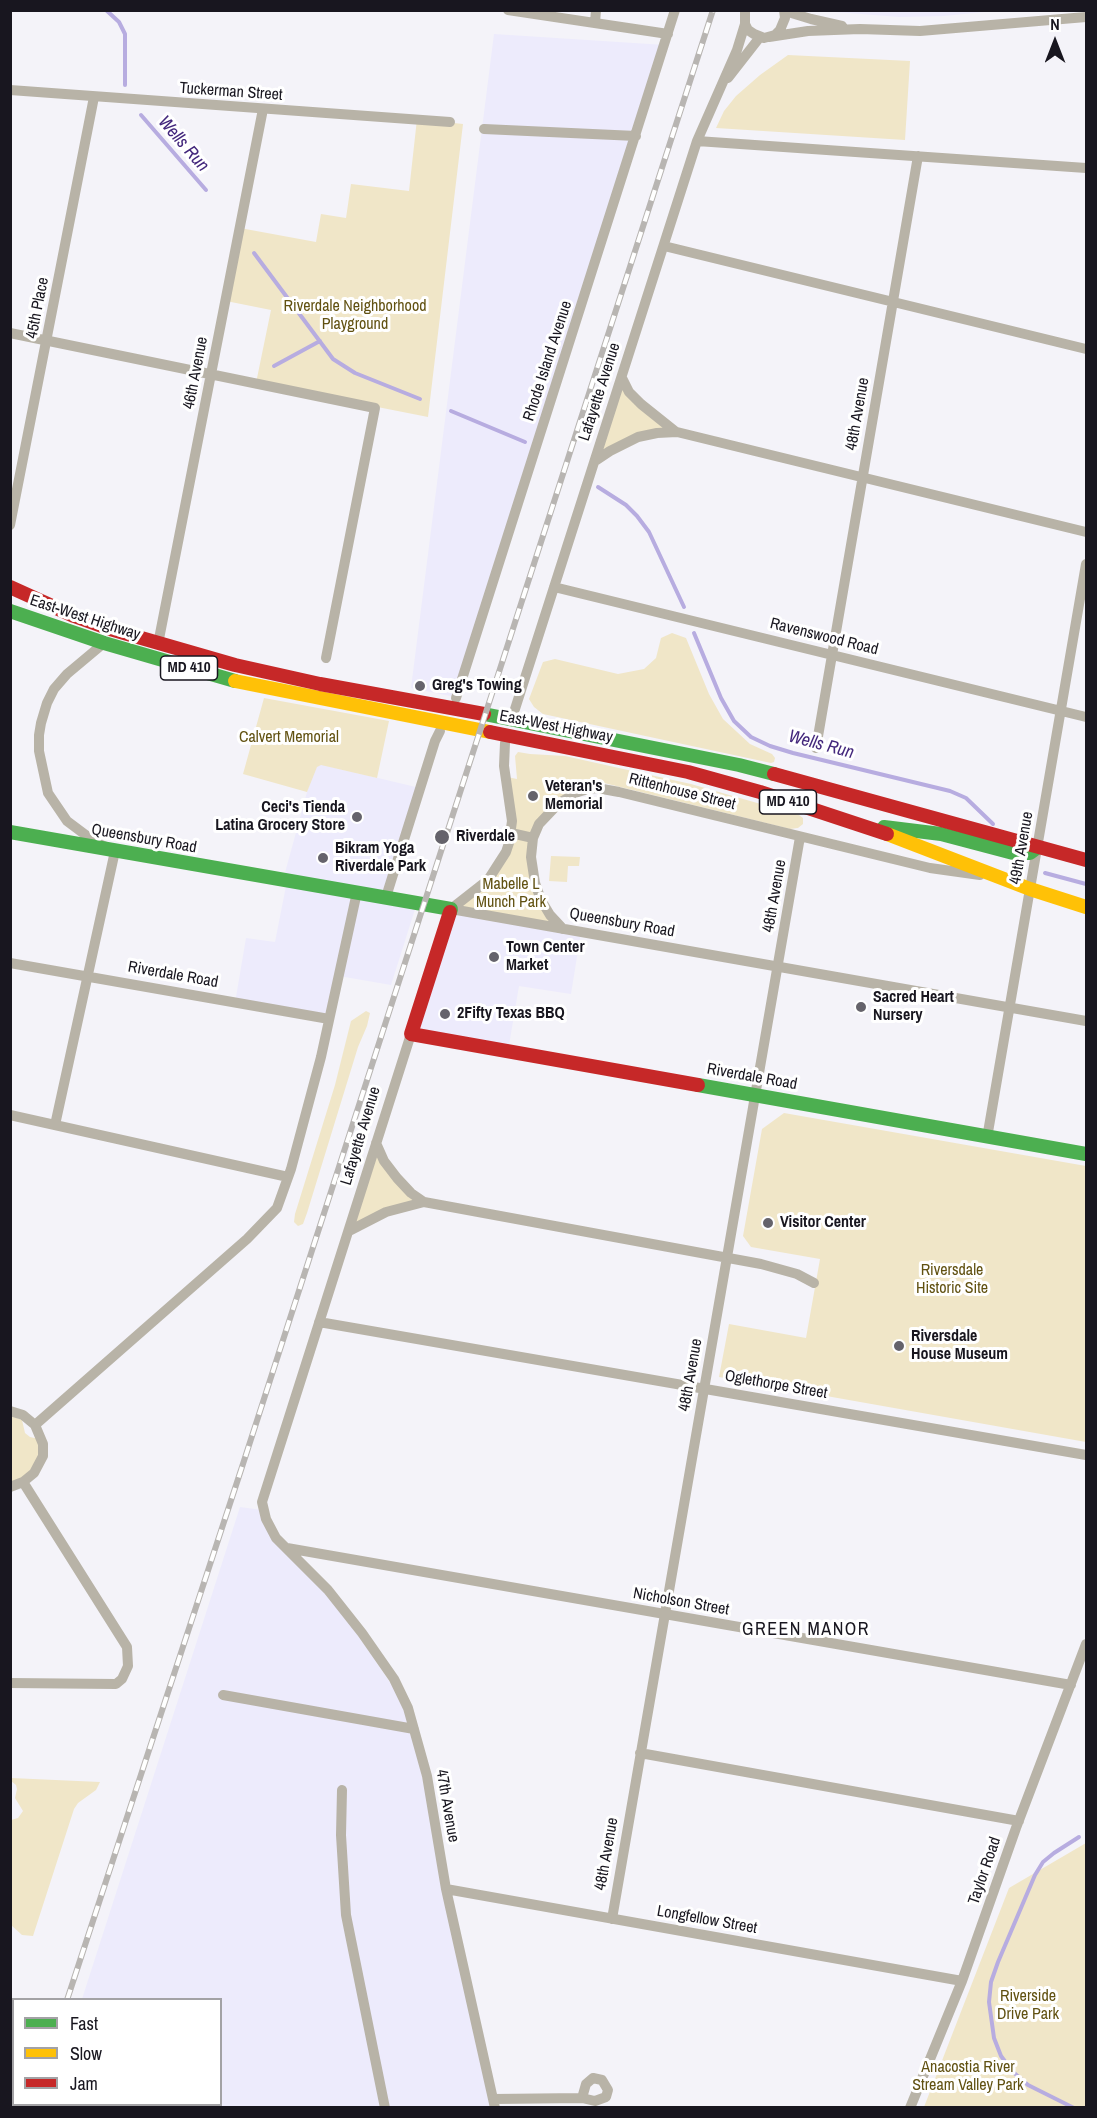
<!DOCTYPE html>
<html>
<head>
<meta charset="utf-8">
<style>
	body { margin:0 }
	#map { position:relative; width:1097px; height:2118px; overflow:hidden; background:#f4f3f9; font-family:"Archivo Narrow",sans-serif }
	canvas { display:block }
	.frame { position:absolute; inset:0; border:12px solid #18161f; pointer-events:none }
	.legend { position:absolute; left:12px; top:1998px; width:210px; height:108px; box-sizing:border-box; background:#fff; border:2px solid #a3a2a5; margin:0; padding:8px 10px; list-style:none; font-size:18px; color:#18161f }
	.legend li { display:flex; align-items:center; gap:12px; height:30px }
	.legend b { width:30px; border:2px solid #a3a2a5 }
	.north { position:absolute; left:1025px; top:12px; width:60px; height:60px; -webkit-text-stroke:4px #fff; paint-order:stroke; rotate:0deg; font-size:16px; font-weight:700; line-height:24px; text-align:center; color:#18161f }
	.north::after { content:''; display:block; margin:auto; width:21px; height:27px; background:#18161f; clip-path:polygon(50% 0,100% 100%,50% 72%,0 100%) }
</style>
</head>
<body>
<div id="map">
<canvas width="1097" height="2118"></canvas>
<div class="frame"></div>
<ul class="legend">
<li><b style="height:8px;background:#4caf50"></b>Fast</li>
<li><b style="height:8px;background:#ffc107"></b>Slow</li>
<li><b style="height:8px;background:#c62828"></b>Jam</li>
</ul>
<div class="north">N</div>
</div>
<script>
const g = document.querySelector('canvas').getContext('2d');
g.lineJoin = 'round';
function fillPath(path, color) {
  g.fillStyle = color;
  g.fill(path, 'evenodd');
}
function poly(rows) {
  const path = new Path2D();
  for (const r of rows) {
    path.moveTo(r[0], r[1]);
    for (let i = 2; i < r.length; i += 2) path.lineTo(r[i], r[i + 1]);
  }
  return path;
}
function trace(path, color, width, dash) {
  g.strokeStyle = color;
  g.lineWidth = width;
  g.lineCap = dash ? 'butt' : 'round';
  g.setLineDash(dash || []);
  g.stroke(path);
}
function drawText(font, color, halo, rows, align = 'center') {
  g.font = font + ' "Archivo Narrow",sans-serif';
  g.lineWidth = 6;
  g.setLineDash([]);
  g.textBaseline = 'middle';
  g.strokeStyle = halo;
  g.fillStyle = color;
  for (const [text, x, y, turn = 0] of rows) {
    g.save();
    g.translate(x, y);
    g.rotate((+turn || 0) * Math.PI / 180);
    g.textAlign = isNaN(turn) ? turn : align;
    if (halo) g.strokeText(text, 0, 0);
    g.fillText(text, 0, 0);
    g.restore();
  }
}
fillPath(poly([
	[823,11,994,11,944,16,899,17],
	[494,34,665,45,455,697,411,688],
	[315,763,420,788,386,897,417,903,391,985,339,976,329,1019,235,1003,246,938,275,942,287,881,283,880],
	[451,909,581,932,571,994,519,986,508,1051,411,1034],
	[240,1507,262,1510,266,1519,327,1590,408,1709,491,2107,44,2108,45,2104,220,2104,220,2000,82,1999]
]), '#edebfc');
fillPath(poly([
	[788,55,910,61,905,140,716,128,724,111,736,96,760,75],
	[417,119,463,124,428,417,256,383,271,310,226,301,240,228,316,242,321,214,346,218,351,184,409,191],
	[622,379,676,432,656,432,595,461],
	[672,633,686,638,709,694,723,719,750,744,772,754,775,758,774,762,771,763,543,714,534,707,529,699,543,662,555,659,618,674,644,669,656,658,661,638],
	[264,698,389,721,377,778,321,765,317,767,307,792,243,774],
	[518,752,530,754,565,756,691,784,799,815,803,818,803,824,798,828,790,829,604,783,584,782,567,789,578,792,559,802,533,838,535,884,562,929,452,909,479,888,509,843,507,777,517,779,515,756],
	[551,856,580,857,579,866,568,866,567,882,549,881],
	[366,1011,370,1013,367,1026,358,1047,307,1213,303,1224,298,1226,294,1222,295,1214,335,1085,351,1021],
	[784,1113,1086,1166,1086,1442,719,1377,729,1324,806,1338,820,1259,751,1247,743,1236,762,1129],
	[376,1143,384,1161,423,1202,349,1231],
	[11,1416,22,1420,25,1433,30,1437,39,1439,41,1450,32,1472,11,1484],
	[11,1778,100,1782,96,1790,78,1803,74,1809,33,1936,22,1935,11,1925,11,1820,18,1818,23,1811,15,1798,17,1789,16,1785,11,1781],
	[1086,1843,1086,2107,924,2107,1009,1888]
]), '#f0e6c8');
trace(poly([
	[106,10,119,22,125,34,125,85],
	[141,115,206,190],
	[254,253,333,359,355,373,420,399],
	[274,366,320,341],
	[451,411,525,442],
	[598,487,626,505,637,516,649,532,684,607],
	[694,633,721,698,734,721,751,737,770,746,793,753,950,791,966,798,993,824],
	[1045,873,1086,884],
	[1074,2108,1028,2085,1013,2072,1001,2056,994,2038,989,2002,991,1982,998,1962,1035,1875,1043,1862,1054,1853,1079,1837]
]), '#b7ace0', 4);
trace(poly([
	[508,10,668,34],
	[745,10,745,24,748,30,754,34,764,38,775,35,780,30,785,18,784,10],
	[785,11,811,19,842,26],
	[595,23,596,10],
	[769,37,808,31,860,29,920,31,1086,17],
	[728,78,760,37],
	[10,90,450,122],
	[484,129,636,136],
	[697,141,1086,168],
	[664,246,1086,349],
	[10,333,375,408,326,658],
	[622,378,629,392,641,404,676,432],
	[595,461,610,451,638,437,657,433,677,432,1086,532],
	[10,525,94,97],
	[554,587,1086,717],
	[158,644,263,109],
	[456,698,675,10],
	[515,709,697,141,737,50,745,24],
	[816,748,918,156],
	[511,833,533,838],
	[386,897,435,741,440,731],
	[451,909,1086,1021],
	[451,909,488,880,506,852,509,843,512,821,504,766,505,743],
	[563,929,550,915,541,900,535,883,531,857,533,838,539,824,559,803,578,792,588,789,597,788,619,792,930,868,980,875],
	[10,963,329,1019],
	[411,1034,262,1502,266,1519,276,1538,328,1590,362,1633,394,1679,408,1708,427,1776,446,1889,495,2108],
	[10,1115,288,1177],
	[55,1125,115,851,95,842,67,821,48,793,39,751,39,735,41,723,47,703,54,689,67,674,104,643],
	[987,1138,1086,564],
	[376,1143,384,1161,397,1178,411,1193,424,1202,761,1264,797,1274,814,1283],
	[349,1231,386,1212,424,1202],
	[319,1322,1086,1455],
	[10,1411,23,1415,35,1425,43,1444,43,1456,34,1473,23,1482,10,1487],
	[35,1425,247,1239,277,1208,291,1169,321,1057,357,892],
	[287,1548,1071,1685],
	[10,1683,116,1684,122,1679,128,1666,127,1647,23,1482],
	[223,1695,414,1729],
	[640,1753,1019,1821],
	[342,1790,341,1835,346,1915,385,2108],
	[446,1889,962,1981],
	[612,1919,800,837],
	[493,2099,582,2098,586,2084,593,2078,602,2080,608,2090,606,2097,595,2101,582,2098],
	[910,2108,962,1981,1016,1828,1086,1644]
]), '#b8b3a7', 10);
trace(poly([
	[10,611,104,643,235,681],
	[484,714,739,765,774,774],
	[884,827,941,834,1013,853,1030,853,1038,847],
	[10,832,451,909,450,912],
	[698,1085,1086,1154]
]), '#4caf50', 14);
trace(poly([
	[235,681,490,732],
	[887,834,1030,889,1086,907]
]), '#ffc107', 14);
trace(poly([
	[10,587,74,616,110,629,235,665,320,684,484,714],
	[490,732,688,772,760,792,887,834],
	[774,774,1086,860],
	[450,912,411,1034,698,1085]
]), '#c62828', 14);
const rail = poly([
	[67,2000,241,1470,713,10],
	[22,2108,23,2104],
	[37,2108,38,2104]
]);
trace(rail, '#b8b5b2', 6);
trace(rail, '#fff', 4, [11]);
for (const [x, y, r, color] of [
	[420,686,6,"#65636b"],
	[533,796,6,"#65636b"],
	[357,817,6,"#65636b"],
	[442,837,8,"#65636b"],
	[323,858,6,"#65636b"],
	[494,957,6,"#65636b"],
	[861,1007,6,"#65636b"],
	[445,1014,6,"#65636b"],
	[768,1223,6,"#65636b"],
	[899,1346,6,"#65636b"]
]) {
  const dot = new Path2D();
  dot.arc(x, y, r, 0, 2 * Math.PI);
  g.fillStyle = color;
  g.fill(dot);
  trace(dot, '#fff', 2);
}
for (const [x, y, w] of [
	[189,668,57],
	[788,802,57]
]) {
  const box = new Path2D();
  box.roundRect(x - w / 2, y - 12, w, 24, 4.5);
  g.fillStyle = '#fff';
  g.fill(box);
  trace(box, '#18161f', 1.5);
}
drawText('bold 15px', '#18161f', null, [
	["MD 410",189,668],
	["MD 410",788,802]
]);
drawText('16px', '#18161f', '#fff', [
	["Tuckerman Street",231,92,4],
	["45th Place",38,308,-79],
	["Rhode Island Avenue",548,361,-72],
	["46th Avenue",196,373,-79],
	["Lafayette Avenue",600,392,-72],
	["48th Avenue",858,414,-80],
	["East-West Highway",85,618,18],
	["Ravenswood Road",824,637,14],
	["East-West Highway",556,727,11],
	["Rittenhouse Street",682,792,14],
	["Queensbury Road",144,839,10],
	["49th Avenue",1022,848,-80],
	["48th Avenue",775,896,-80],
	["Queensbury Road",622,923,10],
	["Riverdale Road",173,975,10],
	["Riverdale Road",752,1077,10],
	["Lafayette Avenue",361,1136,-73],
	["48th Avenue",691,1375,-80],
	["Oglethorpe Street",776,1385,10],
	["Nicholson Street",681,1602,10],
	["47th Avenue",447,1806,80],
	["48th Avenue",607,1854,-80],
	["Taylor Road",985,1871,-71],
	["Longfellow Street",707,1920,10]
]);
drawText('16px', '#615111', '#fff', [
	["Riverdale Neighborhood",355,307],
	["Playground",355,325],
	["Calvert Memorial",289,738],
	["Mabelle L",511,885],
	["Munch Park",511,903],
	["Riversdale",952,1271],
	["Historic Site",952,1289],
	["Riverside",1028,1997],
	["Drive Park",1028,2015],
	["Anacostia River",968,2068],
	["Stream Valley Park",968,2086]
]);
drawText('bold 16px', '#18161f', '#fff', [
	["Greg's Towing",432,686],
	["Veteran's",545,787],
	["Memorial",545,805],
	["Ceci's Tienda",345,808,"right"],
	["Latina Grocery Store",345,826,"right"],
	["Riverdale",456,837],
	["Bikram Yoga",335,849],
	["Riverdale Park",335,867],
	["Town Center",506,948],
	["Market",506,966],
	["Sacred Heart",873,998],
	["Nursery",873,1016],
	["2Fifty Texas BBQ",457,1014],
	["Visitor Center",780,1223],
	["Riversdale",911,1337],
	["House Museum",911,1355]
], 'left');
drawText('italic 18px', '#43277c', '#fff', [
	["Wells Run",183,144,49],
	["Wells Run",821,745,15]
]);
g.letterSpacing = '1.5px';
drawText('18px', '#18161f', '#fff', [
	["GREEN MANOR",806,1630]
]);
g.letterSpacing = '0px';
</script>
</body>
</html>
